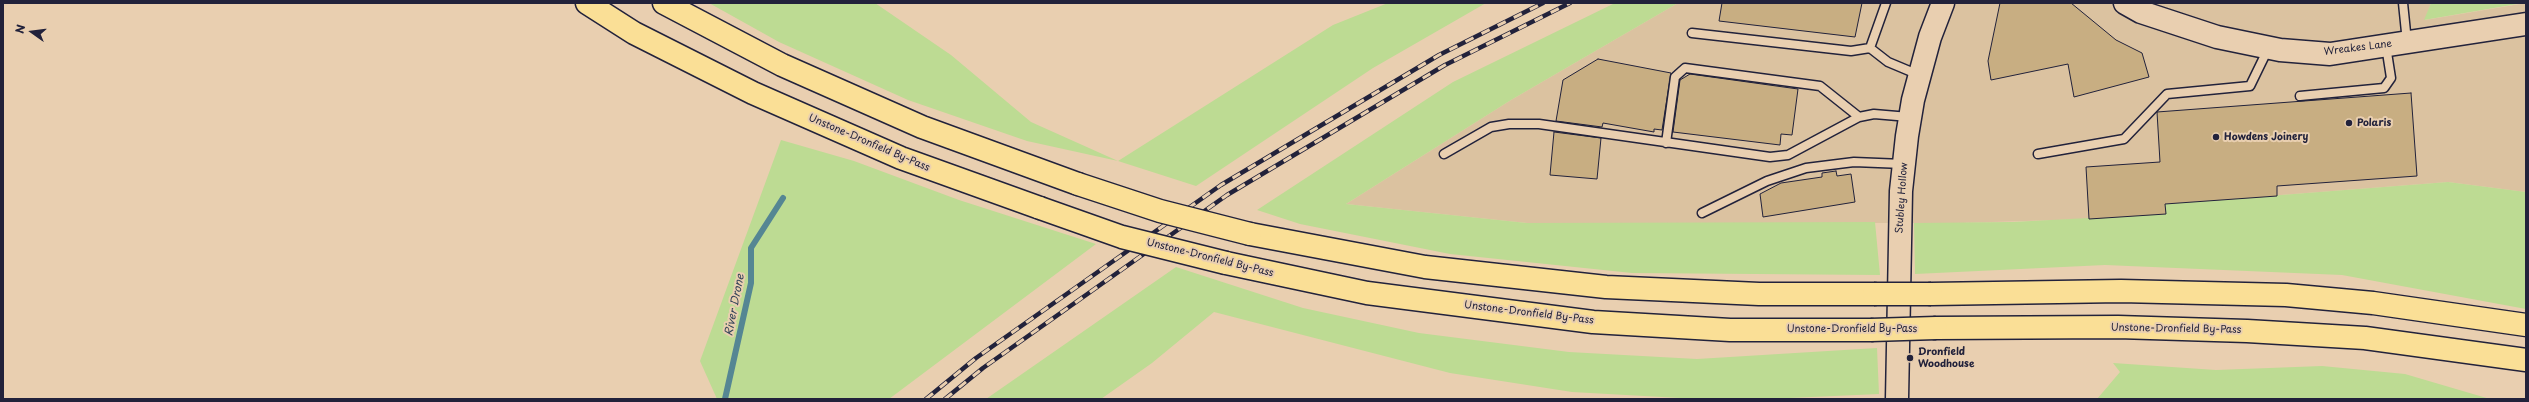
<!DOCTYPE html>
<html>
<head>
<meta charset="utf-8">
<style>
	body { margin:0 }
	#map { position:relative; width:2529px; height:402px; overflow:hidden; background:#e9cfb0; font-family:"Playpen Sans",sans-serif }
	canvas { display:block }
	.frame { position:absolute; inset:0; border:4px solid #22223b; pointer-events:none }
	.north { position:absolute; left:12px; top:12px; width:40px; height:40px; -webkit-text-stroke:3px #e9cfb0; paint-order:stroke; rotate:284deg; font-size:11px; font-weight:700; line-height:16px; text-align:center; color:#22223b }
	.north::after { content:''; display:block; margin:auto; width:14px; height:18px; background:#22223b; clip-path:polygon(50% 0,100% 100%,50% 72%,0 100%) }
</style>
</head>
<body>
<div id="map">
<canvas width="2529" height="402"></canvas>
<div class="frame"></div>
<div class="north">N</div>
</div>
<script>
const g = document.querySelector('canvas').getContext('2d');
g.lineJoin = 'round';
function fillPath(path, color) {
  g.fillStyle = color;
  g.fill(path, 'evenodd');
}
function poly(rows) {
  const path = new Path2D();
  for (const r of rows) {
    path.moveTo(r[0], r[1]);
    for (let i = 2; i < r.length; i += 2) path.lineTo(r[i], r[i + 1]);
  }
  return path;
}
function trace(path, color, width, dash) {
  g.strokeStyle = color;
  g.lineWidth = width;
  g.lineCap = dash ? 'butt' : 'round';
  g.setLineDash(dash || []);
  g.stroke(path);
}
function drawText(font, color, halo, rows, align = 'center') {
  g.font = font + ' "Playpen Sans",sans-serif';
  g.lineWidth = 4;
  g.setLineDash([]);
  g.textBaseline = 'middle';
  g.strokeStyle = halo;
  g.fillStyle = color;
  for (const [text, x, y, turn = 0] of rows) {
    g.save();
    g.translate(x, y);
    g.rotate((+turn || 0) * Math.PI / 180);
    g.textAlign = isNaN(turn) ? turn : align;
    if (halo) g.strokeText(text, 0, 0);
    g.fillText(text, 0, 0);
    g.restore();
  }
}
fillPath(poly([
	[1678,3,2431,3,2425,20,2526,3,2526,192,2448,182,2165,204,2166,214,2089,219,1960,223,1527,223,1346,204,1511,100]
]), '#dbc2a0');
fillPath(poly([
	[709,3,875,3,951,55,1031,122,1118,161,1333,25,1388,3,1486,3,1373,68,1196,186,1118,161,1027,141,908,100,779,42],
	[1615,3,1678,3,1511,100,1346,204,1527,223,1875,222,1880,275,1632,273,1450,254,1300,224,1257,210,1453,82],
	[2431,3,2523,3,2424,20],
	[781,140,854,161,959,200,1096,244,889,399,717,399,700,361],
	[2448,182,2526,192,2526,309,2342,275,2105,265,1915,274,1914,223,2012,222,2165,214,2165,204],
	[1176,267,1303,308,1419,333,1569,352,1697,359,1877,348,1879,394,1767,399,1698,399,1572,392,1450,373,1214,312,1152,363,1101,399,986,399],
	[2113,363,2216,370,2322,366,2405,374,2490,399,2097,399,2120,372]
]), '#bddb93');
trace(poly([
	[725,399,751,283,751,248,783,198]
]), '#558693', 6);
const building = poly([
	[1722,3,1862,3,1855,37,1719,21,1722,3],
	[2000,3,2071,3,2116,40,2142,53,2149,77,2074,97,2068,64,1991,80,1988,61,2000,3],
	[1598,59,1671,73,1662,130,1654,129,1654,132,1603,123,1602,127,1556,121,1563,80,1598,59],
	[1690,74,1798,89,1792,135,1781,134,1780,145,1673,132,1680,80,1690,74],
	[2411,93,2417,176,2277,186,2277,196,2165,204,2166,214,2089,219,2086,167,2160,162,2157,112,2411,93],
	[1554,132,1601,138,1597,179,1550,175,1554,132],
	[1836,171,1837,176,1851,174,1855,202,1763,217,1760,194,1781,183,1822,177,1822,173,1836,171]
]);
fillPath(building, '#c8ae82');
trace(building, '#22223b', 1);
const lane = poly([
	[2403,3,2407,42],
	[1692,33,1851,51,1870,48,1888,62,1919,75],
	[1870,48,1886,3],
	[2300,96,2384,88,2391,78,2386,46],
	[1666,143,1675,77,1685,68,1820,86,1859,117],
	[1444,154,1491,127,1509,124,1539,124,1770,157,1788,155,1859,117,1874,114,1909,117],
	[2038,154,2124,139,2167,94,2250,86,2268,49],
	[1702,213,1767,181,1806,168,1854,162,1903,164]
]);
const secondary = poly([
	[2125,3,2141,12,2217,37,2280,50,2330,54,2526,24],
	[1897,399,1901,191,1907,136,1913,100,1930,37,1943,3]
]);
const highway = poly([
	[587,3,634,33,753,93,901,158,1040,208],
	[664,3,782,65,922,127,1078,184],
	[1250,234,1425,267,1606,287,1759,294,1874,294],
	[1226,263,1367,293,1593,322,1730,330,1871,330],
	[1931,294,2121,291,2286,295,2373,303,2526,325],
	[1936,328,2118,327,2247,331,2365,338,2526,360]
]);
trace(lane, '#22223b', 11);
trace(secondary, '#22223b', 25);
trace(highway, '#22223b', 25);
trace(lane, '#e9cfb0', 8);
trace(secondary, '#e9cfb0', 22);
trace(highway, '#fadf96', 22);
const rail = poly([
	[926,399,976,358,1221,185,1439,55,1543,3],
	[945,399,983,368,1227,195,1445,65,1570,3]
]);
trace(rail, '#22223b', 4.5);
trace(rail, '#e9cfb0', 3, [9]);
const highwayBridge = poly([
	[1078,184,1160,211,1250,234],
	[1040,208,1122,237,1226,263],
	[1874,294,1931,294],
	[1871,330,1936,328]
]);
trace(highwayBridge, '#22223b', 25, []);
trace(highwayBridge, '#fadf96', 22);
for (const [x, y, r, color] of [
	[2349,123,4,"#22223b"],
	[2216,137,4,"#22223b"],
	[1910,358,4,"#22223b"]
]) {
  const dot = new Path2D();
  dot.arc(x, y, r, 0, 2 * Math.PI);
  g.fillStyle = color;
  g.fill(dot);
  trace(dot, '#e9cfb0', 1.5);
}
drawText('10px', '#22223b', '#e9cfb0', [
	["Wreakes Lane",2358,48,-7],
	["Unstone-Dronfield By-Pass",869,143,23],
	["Stubley Hollow",1902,198,-86],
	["Unstone-Dronfield By-Pass",1210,258,14],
	["Unstone-Dronfield By-Pass",1529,313,7],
	["Unstone-Dronfield By-Pass",1852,329],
	["Unstone-Dronfield By-Pass",2176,329,1]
]);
drawText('bold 10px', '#22223b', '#e9cfb0', [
	["Polaris",2357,123],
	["Howdens Joinery",2224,137],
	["Dronfield",1918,352],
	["Woodhouse",1918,364]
], 'left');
drawText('italic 11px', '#334358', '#e9cfb0', [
	["River Drone",735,305,-79]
]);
</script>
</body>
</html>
